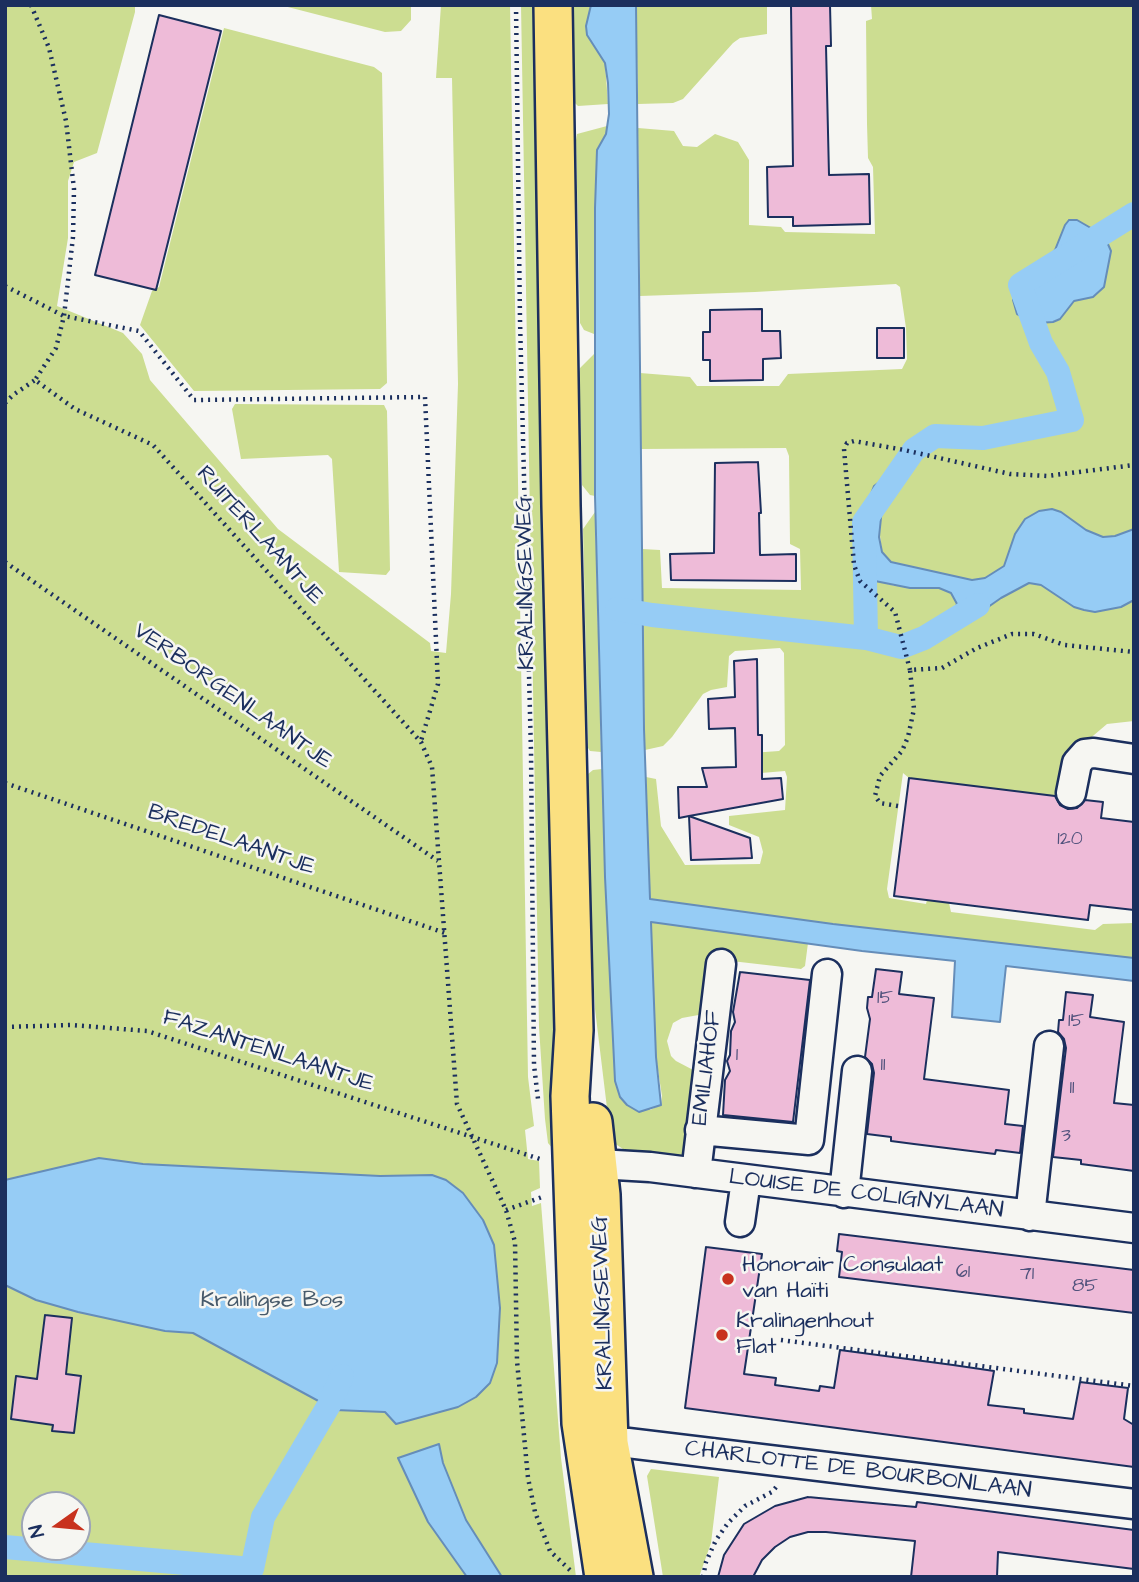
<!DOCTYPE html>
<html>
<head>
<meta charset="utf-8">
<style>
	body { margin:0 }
	#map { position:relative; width:1139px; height:1582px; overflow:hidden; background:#f6f6f2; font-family:"Architects Daughter",sans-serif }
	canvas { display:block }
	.frame { position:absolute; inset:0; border:7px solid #1b2f5e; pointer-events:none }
	.north { position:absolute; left:21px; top:1491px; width:70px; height:70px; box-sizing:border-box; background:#f6f6f2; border:2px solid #9ea6b7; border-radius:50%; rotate:255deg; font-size:19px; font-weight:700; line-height:28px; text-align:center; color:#1b2f5e }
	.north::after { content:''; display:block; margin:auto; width:24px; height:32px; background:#c8321e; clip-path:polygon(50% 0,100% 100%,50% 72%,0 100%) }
</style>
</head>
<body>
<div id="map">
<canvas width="1139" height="1582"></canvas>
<div class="frame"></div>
<div class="north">N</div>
</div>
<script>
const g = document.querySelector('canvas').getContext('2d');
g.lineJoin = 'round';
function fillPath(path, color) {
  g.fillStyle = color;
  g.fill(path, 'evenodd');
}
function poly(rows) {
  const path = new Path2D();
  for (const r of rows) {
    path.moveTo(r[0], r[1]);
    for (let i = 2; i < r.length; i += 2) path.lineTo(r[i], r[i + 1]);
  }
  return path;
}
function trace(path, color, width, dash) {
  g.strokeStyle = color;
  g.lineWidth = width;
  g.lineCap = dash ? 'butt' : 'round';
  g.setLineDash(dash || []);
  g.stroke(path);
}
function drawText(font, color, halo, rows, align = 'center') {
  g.font = font + ' "Architects Daughter",sans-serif';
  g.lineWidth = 5;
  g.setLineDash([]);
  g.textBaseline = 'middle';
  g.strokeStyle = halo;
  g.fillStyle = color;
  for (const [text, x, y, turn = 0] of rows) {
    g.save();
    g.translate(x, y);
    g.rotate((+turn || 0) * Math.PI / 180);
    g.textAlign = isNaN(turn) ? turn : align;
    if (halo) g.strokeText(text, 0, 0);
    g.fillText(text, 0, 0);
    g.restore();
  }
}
fillPath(poly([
	[5,5,135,5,135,12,97,153,74,162,68,181,68,238,57,306,123,333,142,354,150,380,278,529,430,643,431,651,446,653,451,594,458,384,452,78,436,78,441,5,510,5,528,1077,534,1126,525,1130,528,1159,539,1161,540,1188,531,1192,532,1206,541,1203,561,1458,576,1577,5,1577],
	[35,1505,77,1505,77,1547,35,1547],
	[280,5,411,5,411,20,401,31,385,32],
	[521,5,537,5,559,1008,553,1149,548,1143,545,1119,539,1027],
	[573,5,591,5,586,26,587,35,605,63,608,104,578,106,575,103],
	[636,5,767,5,767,34,740,38,733,43,683,99,673,103,638,104],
	[871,5,1134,5,1134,529,1115,536,1103,537,1086,530,1061,512,1052,509,1039,511,1025,519,1015,534,1004,566,985,578,972,580,891,562,882,552,874,486,869,499,863,535,870,578,891,585,918,589,939,588,951,593,957,604,950,623,961,626,1001,598,1029,583,1041,585,1074,607,1084,610,1095,612,1121,607,1134,600,1134,721,1107,724,1087,741,1069,751,1063,762,1056,797,909,778,903,773,887,889,889,898,926,904,927,900,949,903,951,912,1095,930,1103,924,1134,923,1134,958,833,924,650,899,646,777,656,779,661,826,685,865,760,864,763,852,759,837,729,825,729,816,785,810,787,777,785,771,737,775,737,754,779,751,785,745,784,653,780,648,735,651,729,656,727,687,711,690,703,694,672,737,663,746,645,750,642,549,660,550,662,588,801,590,800,549,790,544,789,456,786,448,641,449,640,373,690,377,697,386,779,386,788,374,902,369,907,359,906,328,900,287,896,284,755,292,640,296,638,128,674,131,683,146,697,147,715,134,738,142,749,160,749,225,781,227,785,232,875,234,873,167,868,158,867,124,866,21,872,19],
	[1077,220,1096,231,1107,242,1111,252,1104,287,1093,297,1074,301,1053,322,1038,323,1023,317,1013,300,1055,250,1065,225],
	[224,28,374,67,382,73,387,383,380,389,194,391,140,325,152,291,159,287],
	[607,126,606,134,597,150,594,334,584,330,580,323,576,140,577,134],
	[594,354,594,439,595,496,590,495,582,485,579,372,580,368],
	[235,404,384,405,387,411,390,570,386,575,339,572,332,459,328,455,241,459,232,409],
	[595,512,601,752,590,751,588,748,583,529],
	[602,769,605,877,650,1110,661,1105,662,1096,656,1057,651,922,808,943,805,966,801,969,714,959,704,1014,682,1018,673,1023,667,1041,671,1056,676,1061,697,1072,686,1159,629,1153,611,1141,595,1009,591,930,588,774,593,770],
	[651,1469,719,1477,711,1543,699,1577,663,1577,647,1476]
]), '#ccdd91');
const water = poly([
	[591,5,636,5,644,729,650,899,833,924,1134,958,1134,981,1006,966,1000,1022,952,1017,955,961,862,951,651,922,656,1057,661,1105,639,1112,627,1105,620,1097,615,1081,605,877,595,496,595,208,597,150,606,134,609,114,608,83,605,63,587,35,586,26,591,5],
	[1069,220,1077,220,1096,231,1107,242,1111,251,1104,287,1093,297,1074,301,1060,319,1053,322,1038,323,1023,317,1017,314,1013,300,1055,250,1065,225,1069,220],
	[878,483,883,485,884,489,879,537,882,552,891,562,972,580,985,578,1004,566,1015,534,1025,519,1039,511,1052,509,1061,512,1086,530,1103,537,1115,536,1134,529,1134,600,1121,607,1095,612,1084,610,1074,607,1041,585,1029,583,1001,598,961,626,951,628,949,623,957,604,951,593,939,588,910,588,875,581,865,574,859,564,869,499,874,486,878,483],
	[99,1158,143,1164,380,1176,432,1175,446,1180,463,1193,483,1220,494,1245,500,1308,497,1363,490,1383,476,1397,458,1407,396,1424,385,1412,335,1410,193,1333,165,1331,78,1312,36,1300,5,1285,5,1180,99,1158],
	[439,1444,443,1463,466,1520,502,1577,467,1577,428,1522,398,1458,439,1444]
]);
fillPath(water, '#96ccf5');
trace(water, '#658db9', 2);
trace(poly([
	[617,609,652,615,866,638,864,522,914,450,935,436,983,438,1072,420,1058,372,1041,343,1020,285,1134,214],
	[866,638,901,647,924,638,978,605],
	[5,1547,252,1569,263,1517,329,1405,342,1376]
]), '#96ccf5', 24);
const building = poly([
	[791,5,830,5,831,46,826,46,829,175,869,174,870,224,793,226,793,217,768,217,767,167,793,166,791,5],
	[159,15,221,31,156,290,95,275,159,15],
	[762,309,762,331,780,331,781,358,763,359,763,380,710,381,710,360,703,360,703,332,710,332,710,310,762,309],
	[877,328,904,328,904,358,877,358,877,328],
	[758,462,761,513,759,513,760,555,796,554,796,581,671,580,670,554,714,553,715,463,758,462],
	[757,659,758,735,762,735,762,779,781,778,783,799,689,816,750,838,752,858,691,860,689,816,679,818,678,787,707,787,702,768,736,767,735,728,709,729,708,699,735,697,734,661,757,659],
	[909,778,1055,796,1060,805,1068,809,1077,808,1085,800,1103,802,1101,818,1134,822,1134,910,1090,905,1088,920,894,896,909,778],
	[876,969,902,972,899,994,934,998,924,1079,1009,1090,1005,1124,1023,1126,1020,1153,996,1150,995,1154,914,1144,891,1141,891,1137,867,1134,874,1073,872,1064,865,1057,870,1019,867,1008,868,997,872,997,876,969],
	[740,972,810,980,793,1122,723,1115,725,1080,730,1071,727,1061,730,1055,731,1031,735,1022,733,1012,740,972],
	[1066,992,1093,995,1090,1017,1124,1022,1114,1103,1134,1105,1134,1171,1081,1164,1081,1160,1053,1157,1066,1048,1064,1039,1058,1032,1059,1020,1063,1020,1066,992],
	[839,1234,1134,1270,1134,1313,839,1277,842,1252,837,1251,839,1234],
	[706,1247,762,1254,744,1374,776,1378,775,1385,819,1391,820,1386,834,1388,840,1350,953,1365,994,1371,988,1405,1024,1409,1024,1413,1073,1419,1080,1382,1128,1388,1124,1419,1134,1425,1134,1467,685,1408,706,1247],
	[45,1315,72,1318,66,1374,81,1376,74,1433,52,1431,53,1425,11,1419,16,1376,37,1379,45,1315],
	[808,1497,916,1507,917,1502,1134,1530,1134,1569,998,1552,997,1577,911,1577,915,1541,826,1532,808,1532,790,1537,775,1547,762,1560,753,1577,718,1577,724,1555,744,1524,775,1506,808,1497]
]);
fillPath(building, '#eebbd8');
trace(building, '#1b2f5e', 2);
const minor = poly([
	[1071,793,1077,763,1085,754,1094,753,1134,759],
	[700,1130,809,1140,827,974],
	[598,1164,650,1167,1134,1228],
	[696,1173,721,964],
	[844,1193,857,1071],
	[1030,1216,1049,1046],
	[740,1222,746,1180],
	[589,1444,628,1443,1134,1504]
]);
const major = poly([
	[553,5,561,506,574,1030,570,1096,581,1423,604,1577],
	[593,1122,601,1195,609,1443,634,1577]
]);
trace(minor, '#1b2f5e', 33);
trace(major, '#1b2f5e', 42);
trace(poly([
	[31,5,49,48,66,121,74,189,73,237,64,316,56,348,35,380,75,409,153,445,421,742,432,767,457,1104,506,1210,515,1242,517,1361,528,1478,535,1512,550,1551,573,1573],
	[516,5,520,320,531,753,534,1065,538,1099],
	[5,286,64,316,139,331,194,400,425,397,438,684,421,741],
	[5,403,13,395,35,380],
	[5,562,438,861],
	[910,670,895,612,860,581,854,565,844,449,847,443,854,441,904,450,1010,474,1047,476,1134,465],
	[5,783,445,933],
	[898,806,880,803,875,796,880,776,902,751,908,737,914,709,910,670,942,668,977,648,1012,634,1034,634,1064,645,1134,652],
	[5,1027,72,1025,147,1031,543,1160],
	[506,1210,545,1196],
	[781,1340,1134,1386],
	[703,1577,706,1562,716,1540,728,1523,745,1506,772,1492,777,1486]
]), '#1b2f5e', 4.5, [2, 5]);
trace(minor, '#f6f6f2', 28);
trace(major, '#fbe080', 37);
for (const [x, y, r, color] of [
	[728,1279,7,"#c8321e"],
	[722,1335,7,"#c8321e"]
]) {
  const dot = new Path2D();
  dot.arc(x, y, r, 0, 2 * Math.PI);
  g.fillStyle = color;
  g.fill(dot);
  trace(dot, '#f6f6f2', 2.5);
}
drawText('19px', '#50527c', null, [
	["120",1070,840],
	["15",885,999],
	["15",1076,1022],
	["1",737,1056],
	["11",883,1066],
	["11",1072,1089],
	["3",1066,1137],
	["61",963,1273],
	["71",1027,1275],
	["85",1085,1287]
]);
drawText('23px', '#1b2f5e', '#f6f6f2', [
	["RUITERLAANTJE",259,536,48],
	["KRALINGSEWEG",527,583,-91],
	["VERBORGENLAANTJE",232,697,35],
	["BREDELAANTJE",231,841,19],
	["FAZANTENLAANTJE",268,1052,18],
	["EMILIAHOF",708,1068,-83],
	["LOUISE DE COLIGNYLAAN",866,1195,7],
	["KRALINGSEWEG",604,1303,-92],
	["CHARLOTTE DE BOURBONLAAN",858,1471,7]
]);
drawText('23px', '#1b2f5e', '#f6f6f2', [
	["Honorair Consulaat",742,1266],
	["van Haïti",742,1292],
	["Kralingenhout",736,1322],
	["Flat",736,1348]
], 'left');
drawText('23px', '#475a6b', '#f6f6f2', [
	["Kralingse Bos",272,1301]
]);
</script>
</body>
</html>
